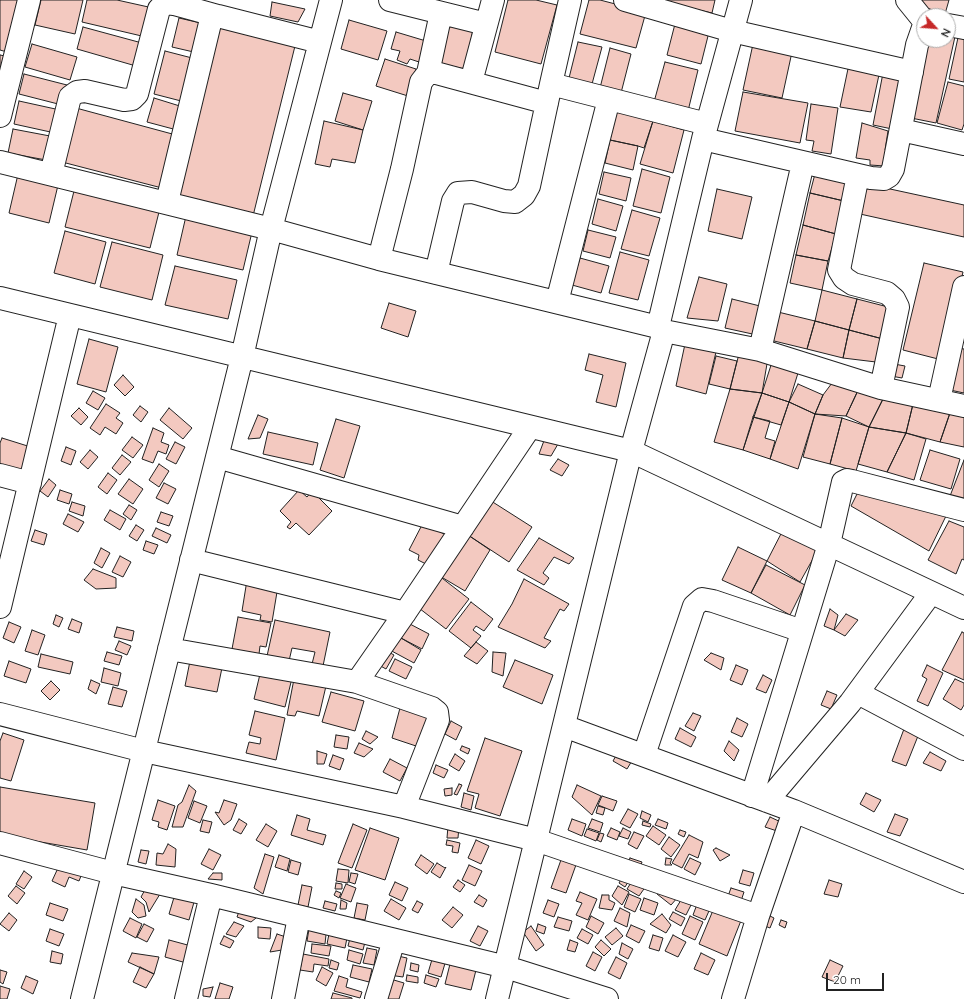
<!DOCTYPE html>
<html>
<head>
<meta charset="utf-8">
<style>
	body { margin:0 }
	#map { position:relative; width:964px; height:999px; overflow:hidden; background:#fff; font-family:Quicksand,sans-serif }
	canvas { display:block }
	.north { position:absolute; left:916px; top:8px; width:40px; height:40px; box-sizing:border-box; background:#fff; border:1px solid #a7a7a7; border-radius:50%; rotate:116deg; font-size:11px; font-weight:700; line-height:16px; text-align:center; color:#222 }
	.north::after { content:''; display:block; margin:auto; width:14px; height:18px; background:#c62828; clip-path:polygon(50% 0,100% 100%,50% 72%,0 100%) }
	.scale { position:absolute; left:826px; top:973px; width:58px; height:18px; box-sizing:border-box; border:2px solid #222; border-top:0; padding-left:5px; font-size:12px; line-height:14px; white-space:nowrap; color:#222; -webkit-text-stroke:3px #fff; paint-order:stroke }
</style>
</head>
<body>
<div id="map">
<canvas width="964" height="999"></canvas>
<div class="north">N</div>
<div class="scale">20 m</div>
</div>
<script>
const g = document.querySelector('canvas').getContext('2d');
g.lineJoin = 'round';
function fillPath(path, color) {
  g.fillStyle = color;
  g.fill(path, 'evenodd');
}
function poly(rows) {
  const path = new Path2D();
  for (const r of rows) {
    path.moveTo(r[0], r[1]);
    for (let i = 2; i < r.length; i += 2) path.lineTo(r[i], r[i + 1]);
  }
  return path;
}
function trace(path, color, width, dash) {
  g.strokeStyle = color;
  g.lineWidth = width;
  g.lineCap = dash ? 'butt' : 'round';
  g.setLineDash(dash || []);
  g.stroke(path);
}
const building = poly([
	[0,0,18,0,7,52,0,50,0,0],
	[41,0,83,0,75,34,35,25,41,0],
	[87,0,117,0,153,8,146,37,82,22,87,0],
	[508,0,536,0,557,5,541,64,495,52,508,0],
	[589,0,600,0,646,12,636,48,580,34,589,0],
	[655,0,715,0,712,13,655,0],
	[919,0,949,0,945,14,918,5,919,0],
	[272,2,305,9,298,22,270,16,272,2],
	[179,18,205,24,198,53,172,47,179,18],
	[349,20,387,31,378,60,341,49,349,20],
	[676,20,710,28,701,64,667,55,676,20],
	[444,25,473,30,465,69,436,63,444,25],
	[83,27,142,43,136,66,77,49,83,27],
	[220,28,295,46,253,216,178,197,220,28],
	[948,30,956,32,936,123,906,117,924,40,948,40,948,30],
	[396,32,426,41,419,62,410,59,407,64,397,60,400,51,391,49,396,32],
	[959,33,964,34,964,82,949,79,959,33],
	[578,42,602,47,592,84,569,78,578,42],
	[32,44,77,57,70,80,25,67,32,44],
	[753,44,792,52,782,98,743,90,753,44],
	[610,48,631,54,621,93,600,88,610,48],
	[165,51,196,59,185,102,154,94,165,51],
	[0,55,5,56,0,77,0,55],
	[385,59,416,69,408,96,376,86,385,59],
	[665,62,698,70,688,111,654,102,665,62],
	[849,64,880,70,871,112,840,107,849,64],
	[883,73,908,78,897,130,873,125,883,73],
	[24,74,67,85,62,105,19,94,24,74],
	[948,82,964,86,964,124,962,130,937,123,948,82],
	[743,92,808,103,800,143,735,131,743,92],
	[343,93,372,101,363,130,335,121,343,93],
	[154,98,183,107,177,130,147,122,154,98],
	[19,101,60,110,55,133,14,124,19,101],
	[811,104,838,108,831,154,812,151,814,141,806,140,811,104],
	[76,108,176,135,162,188,62,162,76,108],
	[617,110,653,121,644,148,638,146,610,140,617,110],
	[324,121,363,130,355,163,332,159,330,167,315,164,324,121],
	[653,121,684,130,673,173,640,164,653,121],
	[862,123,888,131,885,150,888,152,885,166,870,165,870,160,856,158,862,123],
	[13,129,50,136,46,160,8,153,13,129],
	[610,140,638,146,633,170,605,163,610,140],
	[642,169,670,177,661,213,633,206,642,169],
	[19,170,59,181,49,223,9,213,19,170],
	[816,170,849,177,844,201,810,193,816,170],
	[604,172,631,178,626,201,599,194,604,172],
	[867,184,964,205,964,237,860,214,867,184],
	[75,187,160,208,150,248,65,227,75,187],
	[717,189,752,197,742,239,708,231,717,189],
	[810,193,844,201,836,234,803,225,810,193],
	[598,199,623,206,616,231,592,224,598,199],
	[632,210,660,218,649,256,621,249,632,210],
	[186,216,252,232,243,270,177,255,186,216],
	[803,225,836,234,828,261,796,255,803,225],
	[588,230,616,237,610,258,583,251,588,230],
	[65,231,106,242,95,284,54,273,65,231],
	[112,242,163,255,152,300,100,287,112,242],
	[620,252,649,260,638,300,609,293,620,252],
	[796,255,828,261,822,290,790,283,796,255],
	[580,258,609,266,601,293,572,285,580,258],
	[924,263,963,272,942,360,903,350,924,263],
	[175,266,237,280,228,319,165,305,175,266],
	[699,277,727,284,718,321,687,318,699,277],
	[822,290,857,299,849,330,815,321,822,290],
	[732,299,764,307,757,335,725,328,732,299],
	[857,299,892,308,883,339,849,330,857,299],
	[389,303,416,311,408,337,381,328,389,303],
	[778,312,815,321,807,349,770,340,778,312],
	[815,321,849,330,843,358,807,349,815,321],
	[849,330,883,339,876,362,843,358,849,330],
	[89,339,118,347,106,392,77,384,89,339],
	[685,344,716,352,706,394,676,386,685,344],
	[958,348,964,349,964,393,950,390,958,348],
	[740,350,768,358,762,393,730,389,740,350],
	[589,354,626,363,616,407,596,402,603,375,585,370,589,354],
	[716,356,737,361,730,389,709,384,716,356],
	[773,359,798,373,789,402,762,393,773,359],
	[894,364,905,366,902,378,891,376,894,364],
	[123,375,134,387,125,396,114,385,123,375],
	[835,379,861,384,846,416,815,414,823,395,835,379],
	[798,384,823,395,815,414,789,402,798,384],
	[861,384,885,395,869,427,846,416,861,384],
	[730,389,762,393,743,450,714,442,730,389],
	[93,391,105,398,98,410,86,403,93,391],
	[762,393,789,402,781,425,753,417,762,393],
	[885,395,914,400,906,433,869,427,885,395],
	[914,400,951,410,940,442,906,433,914,400],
	[789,402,815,414,798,469,770,459,789,402],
	[106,404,120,413,116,418,123,423,116,434,105,427,100,435,90,428,106,404],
	[140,406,148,412,141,422,133,415,140,406],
	[79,408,88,417,81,425,71,416,79,408],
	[169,408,192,428,183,439,160,420,169,408],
	[951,410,964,412,964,447,940,442,951,410],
	[815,414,842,418,830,464,803,457,815,414],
	[258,415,268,419,260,438,248,439,258,415],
	[753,417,770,421,765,438,775,441,770,459,743,450,753,417],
	[842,418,869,427,856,471,830,464,842,418],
	[336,419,360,426,344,478,320,470,336,419],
	[869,427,906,433,887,472,858,464,869,427],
	[153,428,164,433,161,442,169,445,166,454,158,451,153,463,142,459,153,428],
	[268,432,318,443,313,465,263,454,268,432],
	[906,433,926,439,914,480,887,472,906,433],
	[132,437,143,445,133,458,122,450,132,437],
	[2,438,34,448,25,476,0,469,0,443,2,438],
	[545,438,558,444,551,456,539,454,545,438],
	[175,442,185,447,176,464,166,459,175,442],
	[66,447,76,451,71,465,61,461,66,447],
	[90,450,98,457,88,469,80,462,90,450],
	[930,450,960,459,951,489,920,480,930,450],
	[122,455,131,462,120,475,112,468,122,455],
	[558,459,569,465,562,476,550,470,558,459],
	[964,460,964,501,950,496,964,460],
	[159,464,169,471,159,487,149,480,159,464],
	[108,473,117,480,107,494,98,487,108,473],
	[49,479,56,485,48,497,40,491,49,479],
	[129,479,143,489,133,504,118,494,129,479],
	[164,483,176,489,168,504,156,498,164,483],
	[861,486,946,516,929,551,851,506,861,486],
	[60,490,72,494,69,504,57,500,60,490],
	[299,490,307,497,312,491,332,511,309,535,296,523,290,529,287,527,291,522,280,511,299,490],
	[488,499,532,527,509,562,465,533,488,499],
	[72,502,85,506,83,516,69,511,72,502],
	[129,505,137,510,131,520,123,514,129,505],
	[110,510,126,519,120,530,104,520,110,510],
	[161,512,173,516,169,526,157,522,161,512],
	[68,514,84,522,78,532,63,524,68,514],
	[949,521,964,527,964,560,962,559,956,574,928,560,949,521],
	[423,523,446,535,430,566,418,560,419,555,409,550,423,523],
	[136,525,144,530,137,541,129,536,136,525],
	[156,528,171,535,167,543,152,536,156,528],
	[784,528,819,548,800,582,767,561,784,528],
	[35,530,47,534,44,545,31,541,35,530],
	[465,533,490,550,465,591,438,575,465,533],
	[539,538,574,558,569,564,554,557,543,573,549,578,544,585,517,570,539,538],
	[146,541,158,545,154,554,143,550,146,541],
	[738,547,767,561,751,593,722,580,738,547],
	[101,548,110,553,102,568,94,563,101,548],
	[120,556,131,562,123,577,112,572,120,556],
	[766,565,805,585,790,615,751,593,766,565],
	[93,569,116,578,116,588,96,589,84,580,93,569],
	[438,575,469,599,446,629,415,605,438,575],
	[524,579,569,604,564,611,560,609,544,638,551,641,545,648,498,627,512,604,524,579],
	[247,580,278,586,272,622,260,620,261,615,242,611,247,580],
	[471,602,493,619,484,631,476,626,473,630,481,636,471,648,449,631,471,602],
	[830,609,838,615,834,630,824,626,830,609],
	[846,614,858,620,845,636,834,630,846,614],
	[56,615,63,618,59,627,53,624,56,615],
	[238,617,271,623,266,647,260,646,259,654,232,649,238,617],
	[72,619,82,623,79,633,68,629,72,619],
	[275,620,330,632,323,666,312,664,315,652,292,648,289,661,267,656,275,620],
	[9,622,21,627,14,643,3,638,9,622],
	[408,623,429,634,422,649,401,638,408,623],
	[117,627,134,631,132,641,114,637,117,627],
	[32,630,45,635,38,655,25,651,32,630],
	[962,632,964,633,964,680,942,670,962,632],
	[401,638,421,650,414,663,388,649,401,638],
	[119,641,131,646,127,655,115,650,119,641],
	[476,642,488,651,477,664,464,656,476,642],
	[385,650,394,655,386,669,377,664,385,650],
	[107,652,122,656,119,665,104,661,107,652],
	[493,652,506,653,503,676,492,672,493,652],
	[711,653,724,658,721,670,704,660,711,653],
	[41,654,73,662,70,674,38,667,41,654],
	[191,656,223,663,217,692,185,686,191,656],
	[395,659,412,667,406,679,389,671,395,659],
	[515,660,553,675,542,704,503,687,515,660],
	[9,661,31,669,26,683,4,676,9,661],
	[736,665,748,670,742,685,730,680,736,665],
	[927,665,943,673,928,706,917,701,927,679,922,676,927,665],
	[104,668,121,673,118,686,101,682,104,668],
	[261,670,292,678,285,707,254,699,261,670],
	[763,675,772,680,766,693,756,689,763,675],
	[294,679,326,686,319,716,297,711,295,716,287,715,294,679],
	[955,679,964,683,964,705,961,710,943,699,955,679],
	[91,680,100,684,96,694,88,689,91,680],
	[51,681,60,690,50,700,41,691,51,681],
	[113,687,127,691,122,707,108,704,113,687],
	[827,691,837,695,831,709,821,705,827,691],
	[331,692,364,701,355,731,322,722,331,692],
	[400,708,430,716,419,747,392,738,400,708],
	[255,711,285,718,276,760,246,753,249,742,260,744,261,738,249,735,255,711],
	[693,713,701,716,694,731,685,726,693,713],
	[737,718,748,724,742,737,731,732,737,718],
	[451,721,462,727,456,740,445,734,451,721],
	[680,728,696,737,691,747,675,739,680,728],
	[904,729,918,736,906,766,892,761,904,729],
	[366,731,378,737,370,744,362,739,366,731],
	[3,733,24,740,11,781,0,778,0,741,3,733],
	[336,735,349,737,347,749,334,747,336,735],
	[485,738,522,751,500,816,475,808,479,794,467,791,485,738],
	[729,741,739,750,734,761,724,751,729,741],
	[359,743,373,749,364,757,354,753,359,743],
	[462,746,470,749,468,754,460,750,462,746],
	[317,751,327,754,324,764,317,764,317,751],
	[618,752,633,759,627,769,613,761,618,752],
	[930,752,946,761,941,771,923,763,930,752],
	[455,754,465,761,459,771,449,765,455,754],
	[333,755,344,759,340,770,329,766,333,755],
	[390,759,407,768,400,781,383,772,390,759],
	[436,765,448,770,444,778,433,773,436,765],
	[459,784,462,785,457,795,454,794,459,784],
	[189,785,196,791,183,827,172,827,178,805,182,802,189,785],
	[577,785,601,796,592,815,572,797,577,785],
	[0,787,95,803,87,850,0,835,0,787],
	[452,788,452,795,445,796,444,789,452,788],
	[464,793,474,796,471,810,461,807,464,793],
	[866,793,881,800,874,812,860,804,866,793],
	[602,796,617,801,613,811,598,805,602,796],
	[158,800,175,806,167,830,158,827,159,822,152,820,158,800],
	[224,800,237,804,231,820,224,825,215,812,219,813,224,800],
	[194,801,207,806,200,823,188,818,194,801],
	[598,806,605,808,603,815,596,813,598,806],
	[628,809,638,814,630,828,620,823,628,809],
	[642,811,651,815,648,822,640,818,642,811],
	[895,814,908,819,900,836,887,832,895,814],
	[297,815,310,819,307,830,326,835,323,845,291,835,297,815],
	[770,817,783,823,780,832,765,827,770,817],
	[239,819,247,824,241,834,233,830,239,819],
	[572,819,586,824,582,836,568,830,572,819],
	[592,819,603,823,600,832,588,828,592,819],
	[658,819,668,823,666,829,655,825,658,819],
	[203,820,212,822,209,833,200,831,203,820],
	[643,821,651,824,650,827,642,825,643,821],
	[266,824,277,831,268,847,256,840,266,824],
	[353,824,367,830,352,868,338,863,353,824],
	[448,826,459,826,458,838,447,838,448,826],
	[653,826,666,835,659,845,646,836,653,826],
	[370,828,399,838,385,880,355,870,370,828],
	[611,828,620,832,617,840,607,836,611,828],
	[623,828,631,832,628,839,619,836,623,828],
	[587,829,599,833,596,841,584,836,587,829],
	[680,830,686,832,684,837,678,834,680,830],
	[634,832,644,836,637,849,628,844,634,832],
	[600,833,604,834,601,842,597,840,600,833],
	[689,835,703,842,698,858,689,854,682,868,672,863,689,835],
	[669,837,680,845,671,857,661,849,669,837],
	[447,840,460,843,458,853,452,852,453,846,446,845,447,840],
	[476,840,489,846,481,864,468,858,476,840],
	[168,844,176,849,175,867,156,865,157,853,163,854,168,844],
	[716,848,730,855,720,861,713,850,716,848],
	[209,849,221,855,213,870,201,864,209,849],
	[141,850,149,851,146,864,138,862,141,850],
	[265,854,274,857,263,894,254,888,265,854],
	[279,855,290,859,287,871,275,867,279,855],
	[421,855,434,864,427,874,415,865,421,855],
	[562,857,577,862,566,893,551,888,562,857],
	[630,858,642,862,639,871,626,866,630,858],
	[666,858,672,859,670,863,672,865,665,865,666,858],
	[690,858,701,863,695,875,684,869,690,858],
	[291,860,301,863,298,875,288,872,291,860],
	[437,863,445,868,446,867,440,878,431,872,437,863],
	[469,865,482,871,475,886,462,880,469,865],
	[58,868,83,871,79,881,69,877,65,887,52,881,58,868],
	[338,869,349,870,348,883,336,881,338,869],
	[743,870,754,873,750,886,739,883,743,870],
	[24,871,32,877,24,889,16,884,24,871],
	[213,873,222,873,222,880,208,879,213,873],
	[351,873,358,874,355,884,349,882,351,873],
	[624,874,630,879,625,887,619,883,624,874],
	[634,878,646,886,639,896,627,889,634,878],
	[458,880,465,885,460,892,453,887,458,880],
	[829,880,842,884,838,897,824,894,829,880],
	[395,882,408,888,402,901,389,895,395,882],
	[336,883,342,884,342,889,335,889,336,883],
	[346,884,356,888,351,902,340,898,346,884],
	[302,885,312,887,308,907,298,905,302,885],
	[16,886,25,893,17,904,8,896,16,886],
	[147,886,160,894,149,912,146,902,141,897,147,886],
	[618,886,629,892,622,905,612,896,618,886],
	[664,886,678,897,671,905,657,894,664,886],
	[731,888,744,892,740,904,727,899,731,888],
	[336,891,341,893,339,898,334,895,336,891],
	[580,892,597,899,588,920,576,915,582,903,576,901,580,892],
	[175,894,196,895,189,920,169,914,175,894],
	[629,894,641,899,635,912,624,907,629,894],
	[479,895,487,900,483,907,474,902,479,895],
	[602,895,609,895,609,900,615,903,612,910,599,908,602,895],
	[644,898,658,903,654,915,640,910,644,898],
	[136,899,144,905,146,916,138,918,132,912,136,899],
	[391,899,406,908,399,920,384,911,391,899],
	[699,899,712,904,705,920,693,915,699,899],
	[341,900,347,903,346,909,340,909,341,900],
	[548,900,559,904,554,917,543,913,548,900],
	[681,900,691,905,686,915,675,910,681,900],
	[325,901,337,904,335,911,323,908,325,901],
	[417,901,423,904,418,913,412,910,417,901],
	[50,903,68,909,63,921,46,915,50,903],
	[357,903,368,905,365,920,354,918,357,903],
	[241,906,261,914,251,922,237,917,241,906],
	[453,907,463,915,452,928,442,920,453,907],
	[620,908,630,913,627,927,614,921,620,908],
	[714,908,742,918,727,956,699,944,714,908],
	[673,912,685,918,681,926,669,919,673,912],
	[9,913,17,920,9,931,0,924,9,913],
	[662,914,671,925,666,933,650,924,662,914],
	[591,916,604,923,598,934,586,927,591,916],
	[690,916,703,922,695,940,682,934,690,916],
	[770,916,774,918,770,928,765,926,770,916],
	[558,917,572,921,569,931,554,927,558,917],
	[130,918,142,924,136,938,123,931,130,918],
	[781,920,787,922,785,928,779,925,781,920],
	[234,922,244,926,236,937,226,934,234,922],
	[310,923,327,925,325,944,307,941,310,923],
	[144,924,154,929,147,942,137,937,144,924],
	[538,924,546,927,544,934,536,931,538,924],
	[631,925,645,931,639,943,626,936,631,925],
	[478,926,488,931,480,946,470,941,478,926],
	[531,926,544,945,536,951,523,932,531,926],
	[258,927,271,928,270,939,258,938,258,927],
	[616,928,623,936,612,945,605,937,616,928],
	[50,929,64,934,59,946,46,941,50,929],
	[330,929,348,933,345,948,327,944,330,929],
	[582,929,593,935,588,944,577,938,582,929],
	[277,934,292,939,288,949,270,952,277,934],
	[351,934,366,938,363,950,348,946,351,934],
	[653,935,663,938,659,951,649,948,653,935],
	[673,935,686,942,678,957,665,951,673,935],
	[224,936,234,941,230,948,220,944,224,936],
	[169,940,195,947,190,964,165,957,169,940],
	[570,940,578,943,575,952,567,950,570,940],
	[601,940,611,949,604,956,595,947,601,940],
	[622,943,633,949,628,959,619,954,622,943],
	[312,944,331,946,329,956,311,953,312,944],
	[367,948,377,950,374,965,363,963,367,948],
	[349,950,363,954,360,964,347,960,349,950],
	[52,951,63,954,61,964,50,962,52,951],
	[593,952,602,957,595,971,586,966,593,952],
	[132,953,159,957,154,974,128,962,132,953],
	[701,953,715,960,708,975,694,969,701,953],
	[303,954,329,959,328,966,314,964,313,972,300,970,303,954],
	[393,955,407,958,403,977,389,975,393,955],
	[433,956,446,960,441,977,428,973,433,956],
	[616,957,627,963,620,979,608,973,616,957],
	[331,960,339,963,337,970,329,968,331,960],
	[451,960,477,966,471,990,445,984,451,960],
	[830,960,843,966,835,982,822,977,830,960],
	[411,963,419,965,418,972,410,970,411,963],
	[353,965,372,969,369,982,350,977,353,965],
	[140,967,154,974,146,988,133,982,140,967],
	[322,967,333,973,326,986,316,980,322,967],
	[0,970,7,972,3,984,0,982,0,970],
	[407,975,418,977,418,983,406,981,407,975],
	[426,975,439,979,436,987,424,983,426,975],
	[26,976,38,981,33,994,21,988,26,976],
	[339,976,348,979,346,987,362,992,360,998,334,991,339,976],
	[387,978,404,983,399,999,382,999,387,978],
	[220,983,233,987,229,999,215,999,220,983],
	[0,986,10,989,7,999,0,999,0,986],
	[213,987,210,997,203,996,203,989,213,987],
	[333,993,352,998,352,999,331,999,333,993]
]);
fillPath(building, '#f3c9c0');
trace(building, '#222', 1);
const minor = poly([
	[390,0,486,24],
	[625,0,732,31,912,72],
	[907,0,924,21],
	[948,25,964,28],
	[428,73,441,13],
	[471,82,493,0],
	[551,84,707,124],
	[0,116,29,0],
	[901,130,964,144],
	[703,139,871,178,884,179,889,176,893,169,917,45,924,25],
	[0,162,271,229,379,259,658,327],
	[51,174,70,97,77,92,85,91,124,100,132,99,137,94,159,9,166,3,174,4,218,16],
	[858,175,839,270,844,278,853,284,887,293,894,299,898,307,881,388],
	[167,202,211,19,218,16,320,42],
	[379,259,402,169,421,82,428,73,436,73,547,103],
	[436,273,453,201,458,193,472,192,504,201,515,202,524,195,529,186,551,84,570,0],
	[0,298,631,451,964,608],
	[557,302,609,99],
	[664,331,760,350,881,388,964,406],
	[760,350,803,163],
	[939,400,964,287],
	[217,457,463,527],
	[0,475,30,483],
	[191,560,405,613],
	[0,607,70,315],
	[169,649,357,682,405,613,530,427],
	[357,682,432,708,437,712,438,720,404,807],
	[858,693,964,749],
	[0,714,144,751,404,807,536,840,758,916],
	[564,726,794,811,964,882],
	[644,755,694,606,702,599,713,601,802,631],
	[752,796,829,544,843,482,847,480,852,481,964,510],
	[767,801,850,703,931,593],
	[0,843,113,873,211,895,506,967,607,999],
	[82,999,242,357,271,229,331,0],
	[186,999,211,895],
	[283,999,299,917],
	[376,999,394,940],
	[497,999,631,451,664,331,658,327,703,139,741,0],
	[733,999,758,916,794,811]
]);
trace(minor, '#222', 24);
trace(minor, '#fff', 22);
</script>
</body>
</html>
